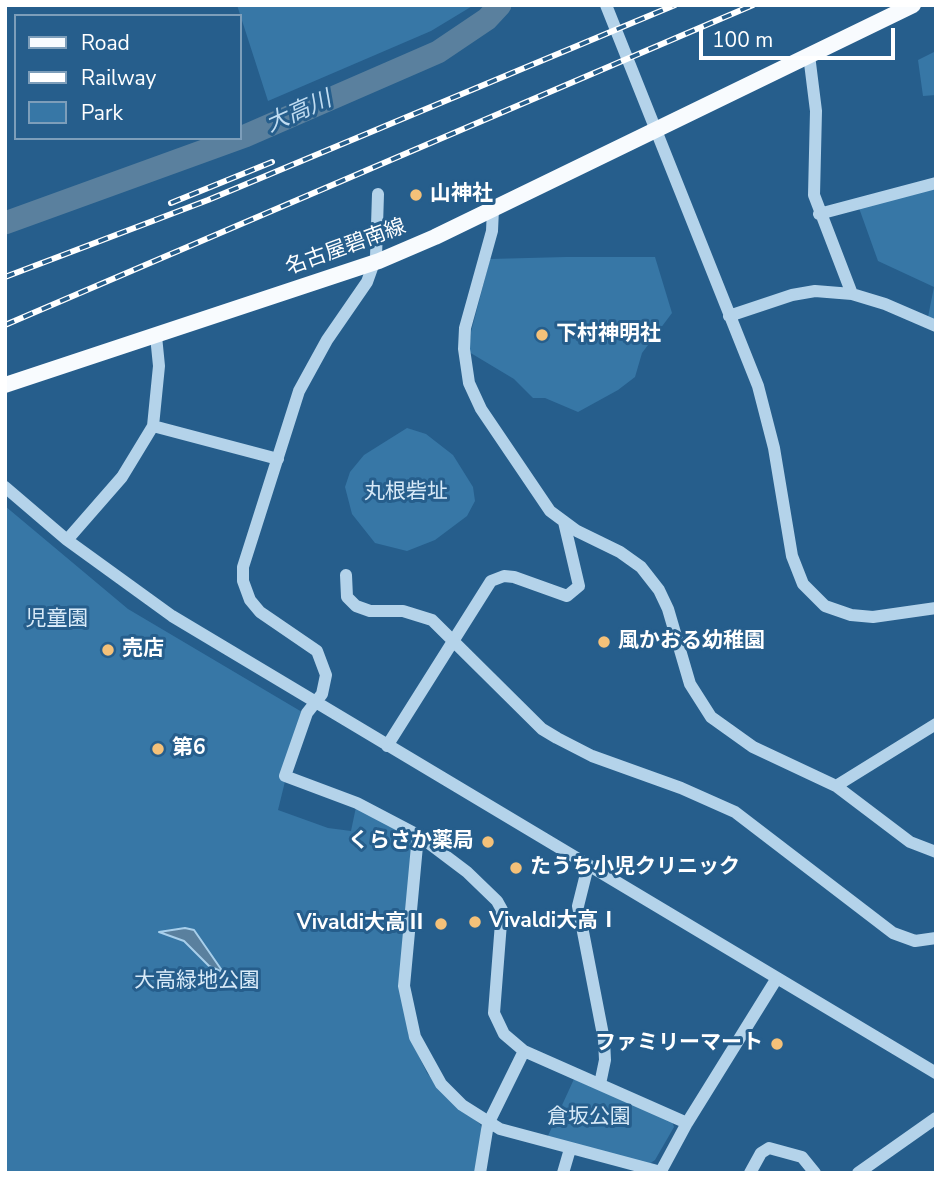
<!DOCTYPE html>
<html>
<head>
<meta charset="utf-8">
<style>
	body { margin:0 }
	#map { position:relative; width:941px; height:1178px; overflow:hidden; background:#265e8c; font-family:"Nunito Sans",sans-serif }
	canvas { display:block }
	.frame { position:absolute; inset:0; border:7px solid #fff; pointer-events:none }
	.legend { position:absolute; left:14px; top:14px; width:228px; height:126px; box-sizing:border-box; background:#265e8c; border:2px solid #7d9eba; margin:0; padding:9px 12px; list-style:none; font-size:21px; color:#fff }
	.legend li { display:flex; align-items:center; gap:14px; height:35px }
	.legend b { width:35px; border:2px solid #7d9eba }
	.scale { position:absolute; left:699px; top:28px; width:196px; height:32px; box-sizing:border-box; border:4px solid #fff; border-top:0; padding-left:9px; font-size:21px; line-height:24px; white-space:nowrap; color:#fff; -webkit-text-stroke:5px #265e8c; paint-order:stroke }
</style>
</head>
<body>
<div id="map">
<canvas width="941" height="1178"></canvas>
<div class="frame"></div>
<ul class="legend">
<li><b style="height:9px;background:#f8fbfe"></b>Road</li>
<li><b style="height:9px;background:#fff"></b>Railway</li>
<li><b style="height:19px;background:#3777a6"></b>Park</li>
</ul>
<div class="scale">100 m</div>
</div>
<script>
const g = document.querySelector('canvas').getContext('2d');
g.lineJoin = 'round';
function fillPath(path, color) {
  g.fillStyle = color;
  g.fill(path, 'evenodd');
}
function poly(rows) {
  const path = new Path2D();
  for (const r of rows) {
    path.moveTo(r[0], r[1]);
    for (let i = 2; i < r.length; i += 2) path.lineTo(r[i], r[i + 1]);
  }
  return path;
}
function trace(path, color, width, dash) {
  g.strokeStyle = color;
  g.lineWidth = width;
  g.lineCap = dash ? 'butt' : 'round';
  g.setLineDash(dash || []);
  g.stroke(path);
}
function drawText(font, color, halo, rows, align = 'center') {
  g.font = font + ' "Nunito Sans","Noto Sans JP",sans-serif';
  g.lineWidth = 6;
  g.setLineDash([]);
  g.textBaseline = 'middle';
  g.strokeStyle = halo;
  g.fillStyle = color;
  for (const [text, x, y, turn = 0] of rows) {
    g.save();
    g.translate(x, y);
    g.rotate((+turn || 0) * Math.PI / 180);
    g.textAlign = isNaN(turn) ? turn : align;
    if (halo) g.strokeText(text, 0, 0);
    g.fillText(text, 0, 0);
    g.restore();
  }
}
fillPath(poly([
	[237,5,474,5,431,31,268,101],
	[936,51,936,95,923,96,918,60],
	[936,188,936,321,928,317,934,287,878,261,859,208],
	[566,257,655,257,672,313,642,353,635,377,618,390,578,412,545,398,533,398,514,379,469,352,471,332,490,259],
	[407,428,426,434,453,455,473,487,475,501,467,516,435,540,407,551,375,543,352,514,345,487,350,472,364,455],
	[5,506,128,609,302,712,278,810,328,828,351,831,356,807,411,835,408,1034,427,1073,445,1096,480,1124,483,1132,476,1173,5,1173],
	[574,1079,672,1121,674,1127,655,1160,649,1164,547,1138]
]), '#3777a6');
const water = poly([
	[185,928,194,930,223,972,209,966,184,941,159,932,185,928]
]);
fillPath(water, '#5a809e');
trace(water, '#a8cfeb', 2);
trace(poly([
	[5,223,245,136,438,52,487,19,500,5]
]), '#5a809e', 23);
trace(poly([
	[606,5,758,386,774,448,792,556,803,584,825,606,851,615,873,617,936,608],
	[809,55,816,111,814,195,852,294],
	[378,194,376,257,367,282,327,340,299,391,243,567,243,581,250,600,260,612,317,651,326,675,322,694,307,713,285,776,357,803,418,835],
	[493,209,492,231,465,328,464,349,469,383,481,409,550,511,577,531,620,552,641,567,659,590,668,609,690,684,711,717,753,747,836,786,936,724],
	[819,214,936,183],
	[729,316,792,295,815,291,852,294,885,304,936,326],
	[153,426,278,459],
	[5,487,67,540,172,616,936,1073],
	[67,540,122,477,153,426,159,366,156,336],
	[346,575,347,597,356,606,370,611,403,611,432,620,542,729,557,738,592,756,681,788,735,812,893,933,915,941,936,938],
	[387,746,491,581,504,576,514,577,567,596,579,586,564,522],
	[836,786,910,842,936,852],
	[588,866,578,906,604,1040,605,1060,600,1084],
	[524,1051,504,1034,494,1013,502,910,497,901,467,872,418,835,404,986,415,1037,441,1084,462,1105,500,1129,661,1172],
	[480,1173,488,1124,524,1051,687,1123],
	[563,1173,570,1149],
	[660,1173,687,1123,777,978],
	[750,1173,761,1153,769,1148,802,1157,815,1173],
	[858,1173,936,1118]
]), '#b4d3ea', 12);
trace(poly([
	[5,385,379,261,435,237,913,5]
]), '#f8fbfe', 16);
const rail = poly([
	[171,203,272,162],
	[5,277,208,200,675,5],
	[5,325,753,5]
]);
trace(rail, '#fff', 6);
trace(rail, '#265e8c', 3.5, [10]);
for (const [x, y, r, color] of [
	[416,195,7,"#f4c179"],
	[542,335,7,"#f4c179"],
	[604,642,7,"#f4c179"],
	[108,650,7,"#f4c179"],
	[158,749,7,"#f4c179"],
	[488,842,7,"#f4c179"],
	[516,868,7,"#f4c179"],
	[475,922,7,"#f4c179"],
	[441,924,7,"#f4c179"],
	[777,1044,7,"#f4c179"]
]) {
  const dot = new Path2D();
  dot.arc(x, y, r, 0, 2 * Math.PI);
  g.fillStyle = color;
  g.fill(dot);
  trace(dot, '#265e8c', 2.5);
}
drawText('bold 21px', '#fff', '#265e8c', [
	["山神社",430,195],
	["下村神明社",556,335],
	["風かおる幼稚園",618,642],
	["売店",122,650],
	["第6",172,749],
	["くらさか薬局",474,842,"right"],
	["たうち小児クリニック",530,868],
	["Vivaldi大高Ⅰ",489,922],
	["Vivaldi大高Ⅱ",427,924,"right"],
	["ファミリーマート",763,1044,"right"]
], 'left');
drawText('21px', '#fff', '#265e8c', [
	["名古屋碧南線",346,248,-20]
]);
drawText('21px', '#d8eaf8', '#265e8c', [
	["丸根砦址",406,493],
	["児童園",57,620],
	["大高緑地公園",197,982],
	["倉坂公園",589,1118]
]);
drawText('italic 23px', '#c0dcf1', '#265e8c', [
	["大高川",299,113,-24]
]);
</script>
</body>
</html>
